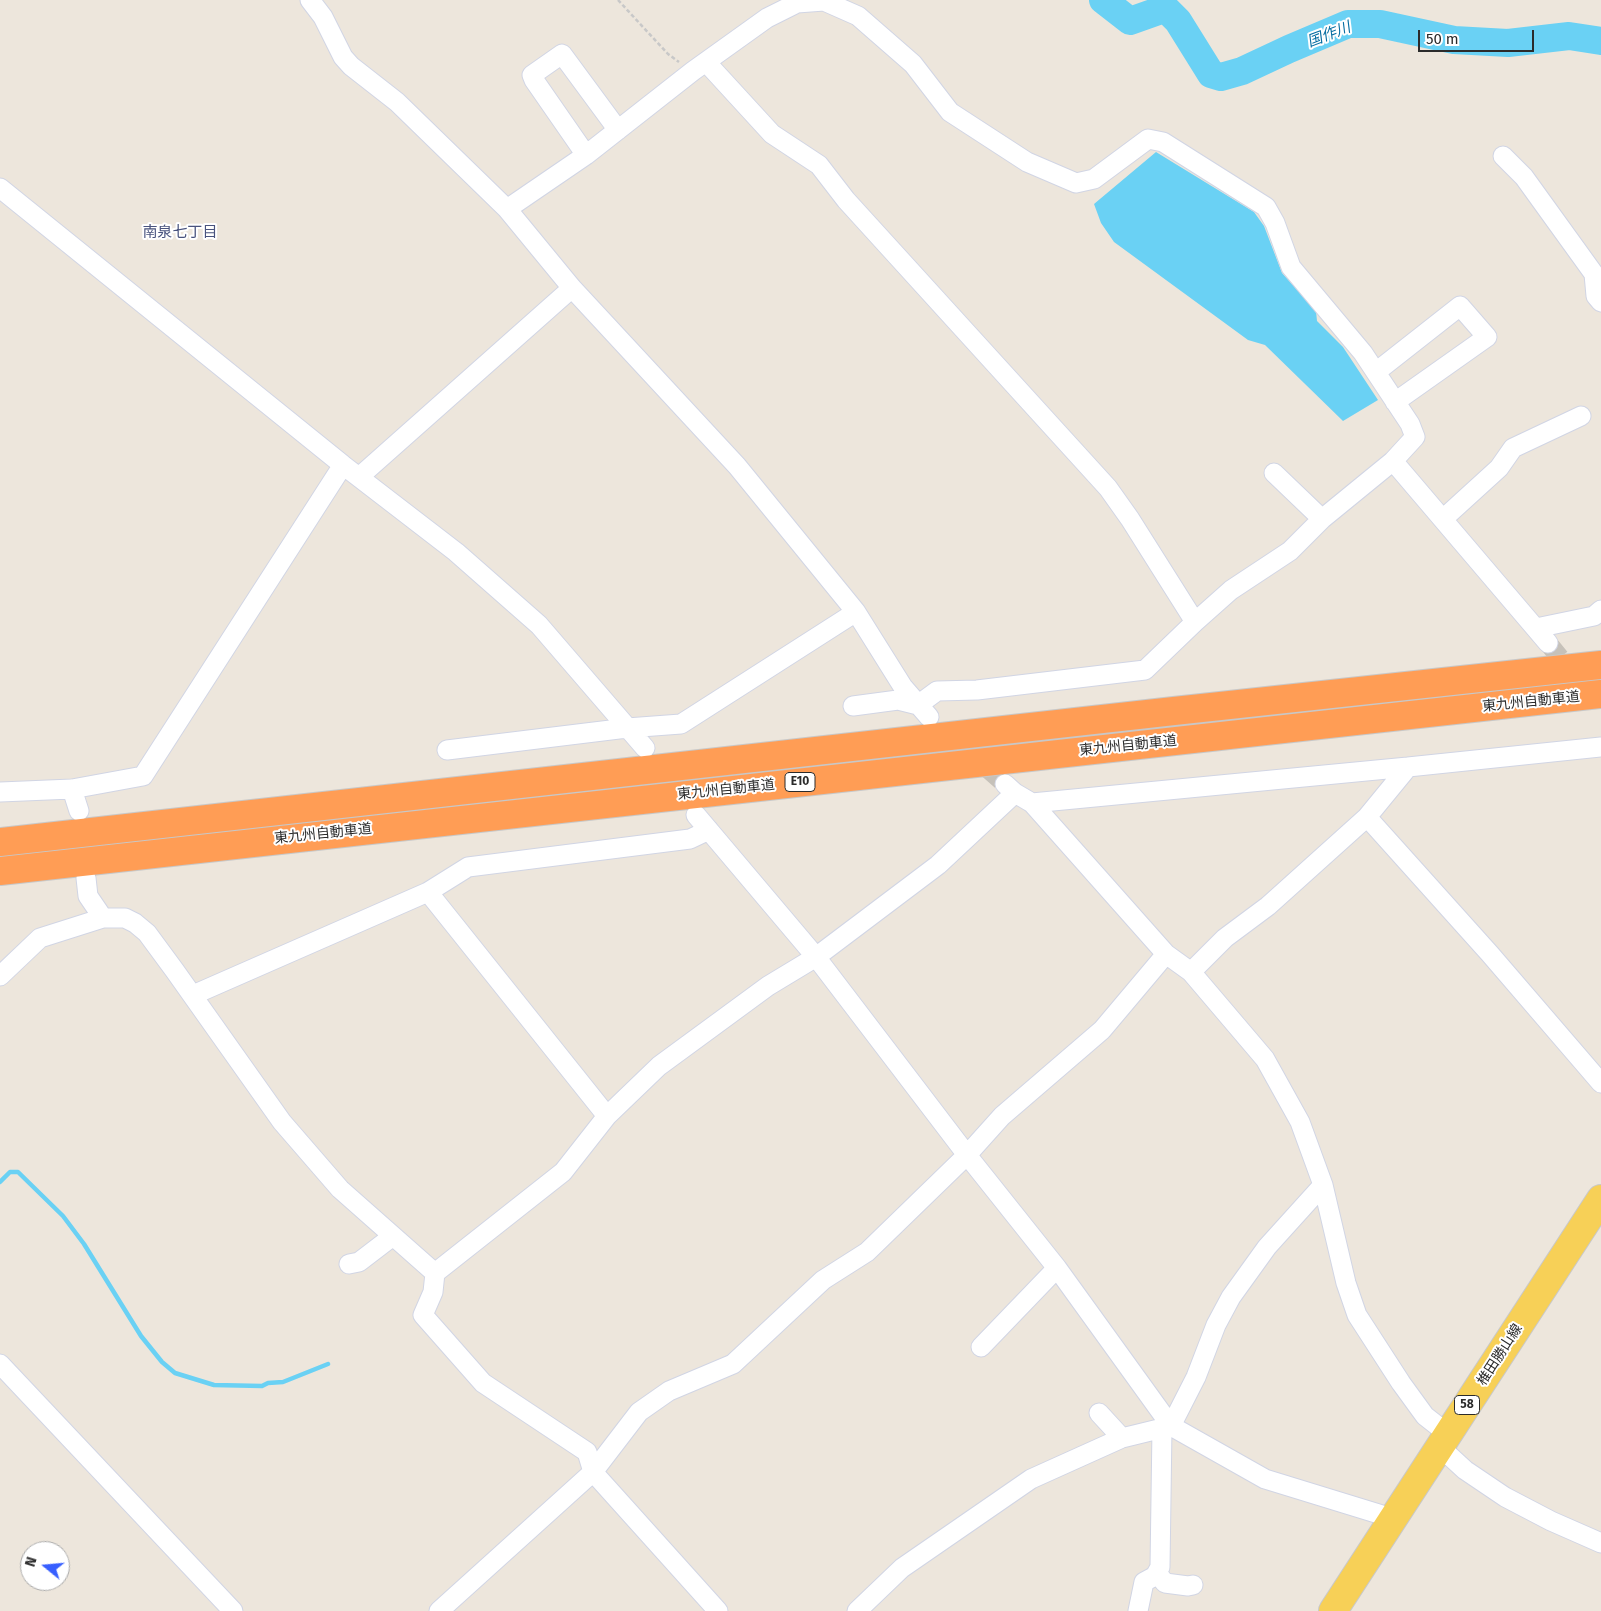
<!DOCTYPE html>
<html>
<head>
<meta charset="utf-8">
<style>
	body { margin:0 }
	#map { position:relative; width:1601px; height:1611px; overflow:hidden; background:#ede6dc; font-family:"Fira Sans",sans-serif }
	canvas { display:block }
	.north { position:absolute; left:20px; top:1541px; width:50px; height:50px; box-sizing:border-box; background:#fff; border:1px solid #aaa; border-radius:50%; rotate:287deg; font-size:14px; font-weight:700; line-height:20px; text-align:center; color:#2b2b2b }
	.north::after { content:''; display:block; margin:auto; width:18px; height:22px; background:#375fff; clip-path:polygon(50% 0,100% 100%,50% 72%,0 100%) }
	.scale { position:absolute; left:1418px; top:30px; width:116px; height:22px; box-sizing:border-box; border:2px solid #2b2b2b; border-top:0; padding-left:6px; font-size:15px; line-height:18px; white-space:nowrap; color:#2b2b2b; -webkit-text-stroke:4px #fff; paint-order:stroke }
</style>
</head>
<body>
<div id="map">
<canvas width="1601" height="1611"></canvas>
<div class="north">N</div>
<div class="scale">50 m</div>
</div>
<script>
const g = document.querySelector('canvas').getContext('2d');
g.lineJoin = 'round';
function fillPath(path, color) {
  g.fillStyle = color;
  g.fill(path, 'evenodd');
}
function poly(rows) {
  const path = new Path2D();
  for (const r of rows) {
    path.moveTo(r[0], r[1]);
    for (let i = 2; i < r.length; i += 2) path.lineTo(r[i], r[i + 1]);
  }
  return path;
}
function trace(path, color, width, dash) {
  g.strokeStyle = color;
  g.lineWidth = width;
  g.lineCap = dash ? 'butt' : 'round';
  g.setLineDash(dash || []);
  g.stroke(path);
}
function drawText(font, color, halo, rows, align = 'center') {
  g.font = font + ' "Fira Sans","Noto Sans JP",sans-serif';
  g.lineWidth = 4;
  g.setLineDash([]);
  g.textBaseline = 'middle';
  g.strokeStyle = halo;
  g.fillStyle = color;
  for (const [text, x, y, turn = 0] of rows) {
    g.save();
    g.translate(x, y);
    g.rotate((+turn || 0) * Math.PI / 180);
    g.textAlign = isNaN(turn) ? turn : align;
    if (halo) g.strokeText(text, 0, 0);
    g.fillText(text, 0, 0);
    g.restore();
  }
}
fillPath(poly([
	[1156,152,1254,212,1264,226,1282,273,1316,311,1317,321,1343,347,1378,400,1343,421,1265,345,1248,340,1114,242,1101,223,1094,204]
]), '#6ad1f4');
trace(poly([
	[0,1182,10,1172,18,1172,63,1216,84,1244,141,1336,162,1362,175,1373,214,1385,262,1386,268,1383,283,1382,328,1364]
]), '#6ad1f4', 4.5);
trace(poly([
	[1103,0,1130,21,1161,10,1167,10,1178,21,1211,74,1221,77,1242,71,1289,49,1348,24,1380,24,1454,40,1508,43,1569,36,1601,41]
]), '#6ad1f4', 28);
trace(poly([
	[1548,643,1601,708],
	[945,731,1005,784]
]), '#c6c1b9', 19, [19, 9]);
const minor = poly([
	[310,0,323,17,343,57,351,66,397,102,507,209,572,288,737,466,856,612,903,687,929,717],
	[706,62,772,134,819,165,846,200,1108,488,1130,519,1195,622],
	[586,155,534,80,532,75,562,54,618,130],
	[1503,156,1524,177,1594,274,1596,296,1601,302],
	[0,188,343,465,456,552,539,625,645,748],
	[507,209,586,155,693,71,767,18,797,3,824,1,858,16,913,64,950,112,1027,162,1076,183,1094,179,1148,139,1163,142,1266,207,1275,223,1291,267,1363,353,1410,424,1415,437,1393,461,1548,643],
	[1376,372,1460,306,1487,337,1395,402],
	[1274,473,1322,519],
	[359,477,572,288],
	[1443,519,1499,468,1513,448,1581,416],
	[1536,628,1594,616,1601,610],
	[853,706,898,700,918,705,937,691,977,690,1145,670,1195,622,1231,590,1290,551,1322,519,1393,461],
	[447,750,627,728,681,724,856,612],
	[1005,784,1015,793,1032,803,1166,954,1191,972,1265,1059,1300,1122,1323,1185,1346,1283,1357,1315,1401,1383,1425,1416,1448,1434],
	[72,789,79,811],
	[0,792,72,789,143,776,343,465],
	[1032,803,1408,767,1601,747],
	[696,815,816,957,967,1155,1057,1268,1171,1426,1265,1479,1392,1518],
	[1367,817,1490,954,1601,1083],
	[86,878,88,896,103,918],
	[428,892,607,1116],
	[1191,972,1225,938,1268,906,1367,817,1408,767],
	[0,976,40,938,103,918,125,918,135,923,147,933,175,971,282,1122,340,1189,435,1273],
	[193,995,428,892,468,867,690,839,709,830],
	[349,1264,359,1262,393,1236],
	[981,1347,1057,1268],
	[0,1364,233,1611],
	[1099,1413,1122,1438],
	[1440,1447,1465,1470,1505,1497,1551,1521,1601,1543],
	[1157,1573,1165,1583,1188,1586,1193,1585],
	[439,1611,593,1472,639,1412,669,1391,733,1364,823,1280,867,1252,967,1155,1002,1116,1102,1030,1166,954],
	[718,1611,593,1472,587,1452,483,1383,423,1315,433,1292,435,1273,563,1172,607,1116,659,1066,768,986,816,957,938,865,1015,793],
	[857,1611,902,1568,1031,1479,1122,1438,1171,1426,1196,1377,1216,1325,1231,1297,1267,1247,1323,1185],
	[1138,1611,1144,1582,1155,1576,1160,1567,1162,1428]
]);
const primary = poly([
	[1333,1611,1601,1199]
]);
const motorway = poly([
	[0,842,1174,711,1601,665],
	[0,871,1601,694]
]);
trace(minor, '#d1d5e4', 21);
trace(primary, '#c8c8c8', 30);
trace(motorway, '#c8c8c8', 30);
trace(poly([
	[618,0,668,54,679,62]
]), '#c8c8c8', 2.5, [4, 2.5]);
trace(minor, '#fff', 19);
trace(primary, '#f7d057', 28);
trace(motorway, '#ff9d55', 28);
for (const [x, y, w] of [
	[800,782,30],
	[1467,1405,25]
]) {
  const box = new Path2D();
  box.roundRect(x - w / 2, y - 9.5, w, 19, 4);
  g.fillStyle = '#fff';
  g.fill(box);
  trace(box, '#2b2b2b', 1);
}
drawText('bold 12px', '#2b2b2b', null, [
	["E10",800,782],
	["58",1467,1405]
]);
drawText('14px', '#2b2b2b', '#fff', [
	["東九州自動車道",1531,702,-6],
	["東九州自動車道",1128,746,-6],
	["東九州自動車道",726,790,-6],
	["東九州自動車道",323,834,-6],
	["椎田勝山線",1500,1355,-57]
]);
drawText('italic 15px', '#076ea2', '#fff', [
	["国作川",1329,35,-21]
]);
drawText('15px', '#49537e', '#fff', [
	["南泉七丁目",180,233]
]);
</script>
</body>
</html>
